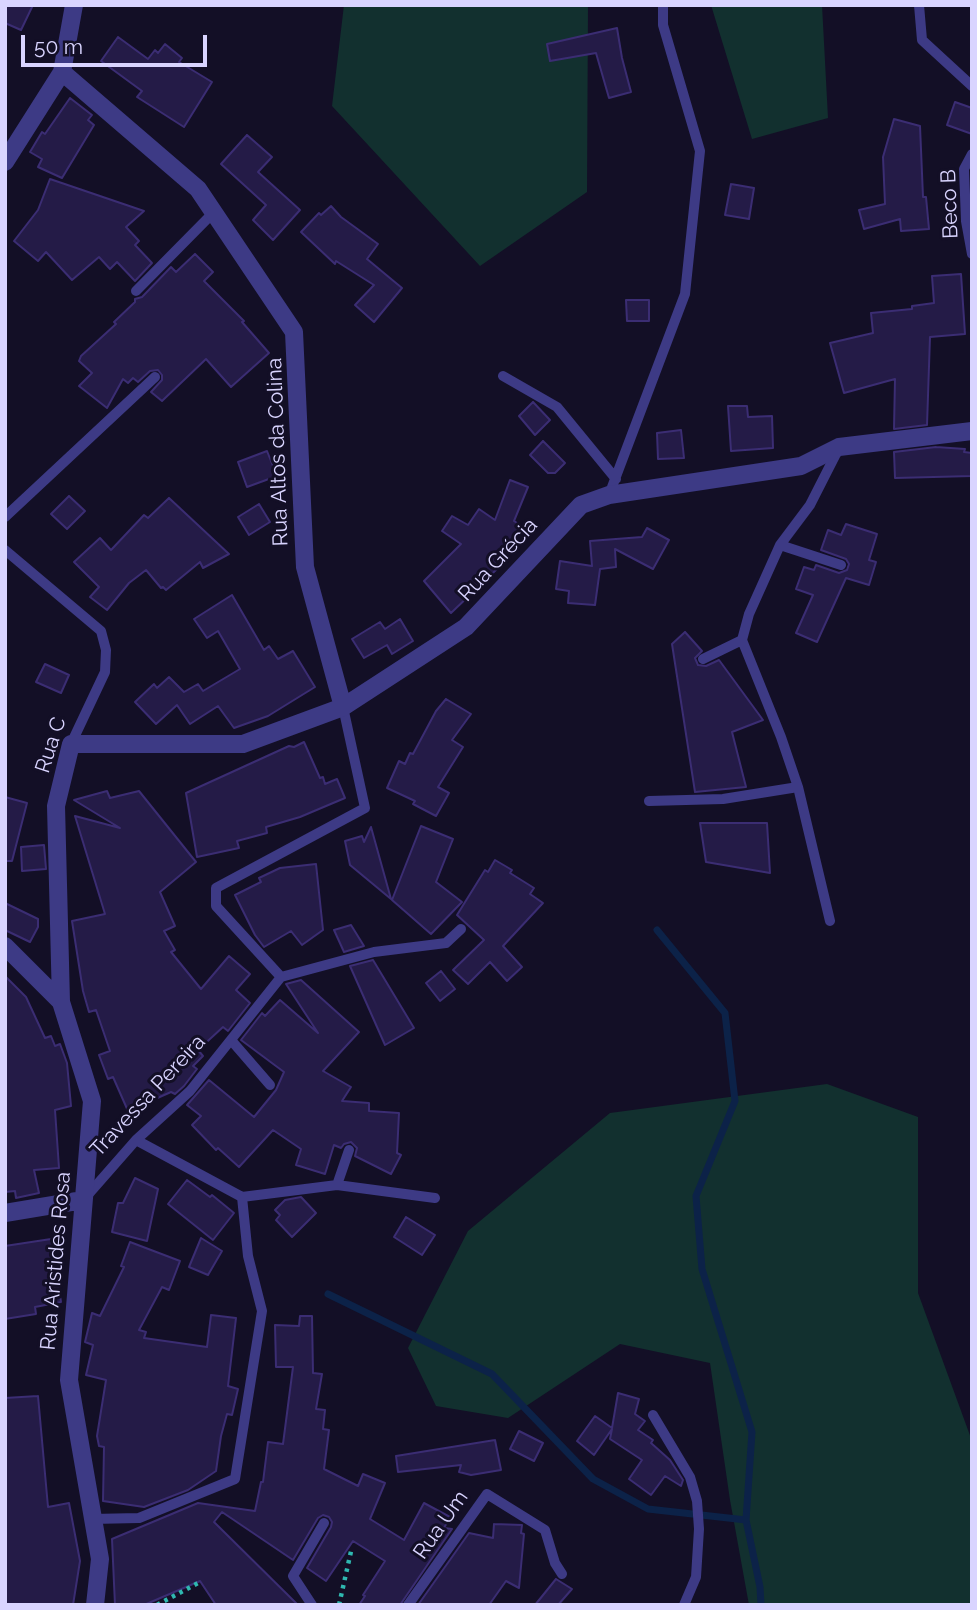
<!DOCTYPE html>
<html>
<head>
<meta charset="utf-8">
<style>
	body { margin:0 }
	#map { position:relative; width:977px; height:1610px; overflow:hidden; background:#130f26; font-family:Raleway,sans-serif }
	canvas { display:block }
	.frame { position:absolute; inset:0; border:7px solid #d9d4ff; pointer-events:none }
	.scale { position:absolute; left:21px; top:35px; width:186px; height:32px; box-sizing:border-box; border:4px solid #d9d4ff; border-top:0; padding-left:9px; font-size:21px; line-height:24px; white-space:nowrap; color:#d9d4ff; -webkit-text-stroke:5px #130f26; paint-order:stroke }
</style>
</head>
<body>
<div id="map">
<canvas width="977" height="1610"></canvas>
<div class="frame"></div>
<div class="scale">50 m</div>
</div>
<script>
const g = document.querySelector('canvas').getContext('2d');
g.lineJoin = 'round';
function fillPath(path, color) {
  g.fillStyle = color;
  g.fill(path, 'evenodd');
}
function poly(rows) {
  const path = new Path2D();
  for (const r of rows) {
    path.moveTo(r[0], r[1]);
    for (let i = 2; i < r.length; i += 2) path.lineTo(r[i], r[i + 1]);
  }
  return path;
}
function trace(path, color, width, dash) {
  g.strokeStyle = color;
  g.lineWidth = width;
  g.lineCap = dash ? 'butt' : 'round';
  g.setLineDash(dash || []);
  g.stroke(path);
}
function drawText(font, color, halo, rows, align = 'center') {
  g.font = font + ' Raleway,sans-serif';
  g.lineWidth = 6;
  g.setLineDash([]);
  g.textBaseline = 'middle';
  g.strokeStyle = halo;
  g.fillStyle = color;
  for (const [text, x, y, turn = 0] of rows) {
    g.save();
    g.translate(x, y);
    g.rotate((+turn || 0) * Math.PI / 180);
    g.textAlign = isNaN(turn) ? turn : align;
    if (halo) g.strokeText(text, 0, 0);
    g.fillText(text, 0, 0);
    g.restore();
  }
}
fillPath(poly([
	[344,5,588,5,587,192,480,266,332,106],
	[711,5,822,5,828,118,752,139],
	[827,1084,918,1117,918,1293,972,1441,972,1605,749,1605,730,1500,710,1363,620,1344,508,1418,436,1406,408,1348,468,1231,610,1113]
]), '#12302f');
trace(poly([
	[657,930,725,1013,735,1101,696,1196,702,1269,752,1432,746,1520,760,1587,761,1605],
	[328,1294,492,1374,593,1479,648,1509,746,1520]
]), '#0c2248', 7);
const building = poly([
	[5,5,33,5,21,30,5,23,5,5],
	[617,28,622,58,631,92,609,98,596,53,550,61,547,44,617,28],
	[118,37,148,59,155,50,158,53,165,44,182,58,179,62,212,82,184,127,137,97,142,91,101,61,118,37],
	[70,98,92,115,88,120,94,125,62,178,38,167,42,159,30,152,42,132,45,134,70,98],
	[955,102,972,108,972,134,947,125,955,102],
	[894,119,920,126,923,197,926,197,929,229,901,231,900,219,864,229,859,210,885,204,883,157,894,119],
	[247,135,272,157,258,172,300,210,273,240,253,220,266,205,221,164,247,135],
	[50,179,144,211,126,227,139,241,135,245,152,263,135,281,117,262,110,269,99,257,72,280,46,252,38,261,14,241,38,210,50,179],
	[731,184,754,188,749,219,725,215,731,184],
	[331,206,341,217,378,244,367,259,402,288,374,322,355,305,374,285,336,261,335,264,301,232,319,213,321,215,331,206],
	[195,254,213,272,204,281,244,321,242,322,269,353,231,387,206,359,162,401,151,392,162,380,162,375,158,370,150,371,138,382,133,378,128,383,123,379,107,408,79,386,92,373,79,361,81,356,116,324,114,322,135,302,135,299,142,297,171,267,176,272,195,254],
	[961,274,965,334,930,337,927,425,894,429,895,379,844,393,830,343,873,333,871,313,912,309,912,306,934,303,932,276,961,274],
	[626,300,649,300,649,321,627,321,626,300],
	[533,402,550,420,535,435,519,416,533,402],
	[728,406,747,406,748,417,772,416,773,448,731,451,728,406],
	[681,430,684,458,658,459,657,433,681,430],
	[543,441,565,463,555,473,548,473,530,455,543,441],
	[936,447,965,449,964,452,972,453,972,476,895,478,894,452,936,447],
	[267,451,277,476,247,487,238,462,267,451],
	[510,480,528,487,514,521,523,527,502,558,504,561,497,569,451,613,424,581,461,544,442,531,452,516,468,525,479,509,495,520,510,480],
	[69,496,85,511,67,529,51,514,69,496],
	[169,498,229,554,203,568,200,562,166,590,163,587,161,588,146,570,129,583,107,610,90,597,99,587,74,562,100,538,111,550,144,515,148,518,169,498],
	[259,504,270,522,249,535,238,517,259,504],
	[846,524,877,534,869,560,876,562,869,585,846,578,817,642,796,633,813,595,796,589,804,567,814,570,816,565,839,573,847,570,849,564,846,559,821,550,828,530,841,535,846,524],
	[647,528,669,540,653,569,615,549,616,567,600,569,595,605,568,603,569,591,556,589,560,561,592,566,590,541,642,537,647,528],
	[232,595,264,650,269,646,278,659,293,651,315,687,268,716,234,728,218,706,190,724,177,705,156,724,135,702,154,684,157,688,169,677,184,692,198,684,203,691,240,669,218,631,207,638,194,619,232,595],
	[400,619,413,641,392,654,387,645,364,658,352,639,380,622,385,629,400,619],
	[685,632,702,651,695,658,698,665,706,666,719,660,763,720,732,732,746,787,695,792,672,644,685,632],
	[45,664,69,675,61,693,36,682,45,664],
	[446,699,471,714,452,740,463,747,438,787,449,793,436,816,413,804,415,801,387,788,399,761,405,764,410,753,413,754,436,711,446,699],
	[304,742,320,778,323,777,325,784,337,779,345,798,300,817,266,827,267,833,237,841,239,848,197,857,186,793,289,746,294,747,304,742],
	[107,791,110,798,139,791,196,862,160,892,175,926,164,931,175,950,171,952,201,989,229,956,250,974,236,990,250,1003,228,1031,223,1027,198,1050,203,1056,193,1066,197,1069,184,1086,175,1094,171,1092,128,1111,113,1077,108,1079,99,1055,110,1051,96,1010,89,1012,83,991,72,921,105,914,75,816,120,828,74,800,107,791],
	[5,797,27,803,12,861,5,861,5,797],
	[700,823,767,823,770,873,706,862,700,823],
	[421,826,453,839,436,882,462,902,431,934,392,900,421,826],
	[371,827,391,899,350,865,345,841,362,836,364,842,371,827],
	[44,845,46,869,22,871,21,847,44,845],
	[495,860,512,870,510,873,534,888,530,894,543,903,503,946,522,967,507,981,490,962,468,984,453,970,484,940,457,915,485,870,488,872,495,860],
	[316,864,323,930,302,945,291,931,264,947,255,935,235,895,261,882,259,878,280,868,316,864],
	[5,903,38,919,38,927,30,942,5,930,5,903],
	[351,925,364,946,344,952,334,930,351,925],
	[373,960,414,1028,385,1045,350,966,373,960],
	[441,971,455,989,440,1001,426,983,441,971],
	[5,976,26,997,45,1038,51,1036,55,1046,60,1044,67,1063,71,1106,55,1110,59,1168,34,1170,39,1193,16,1198,15,1191,5,1192,5,976],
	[301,980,359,1032,323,1071,351,1087,342,1101,369,1103,369,1111,399,1113,397,1153,401,1155,391,1174,355,1156,357,1148,351,1142,344,1144,341,1148,334,1145,325,1174,296,1165,301,1149,273,1130,239,1167,218,1148,216,1150,192,1125,201,1116,187,1105,209,1080,254,1117,276,1090,284,1072,241,1040,262,1013,265,1016,280,1000,318,1033,286,984,301,980],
	[135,1178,158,1189,147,1241,112,1232,118,1203,123,1203,135,1178],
	[187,1180,210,1197,212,1195,234,1213,213,1240,168,1204,187,1180],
	[301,1197,316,1213,292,1237,276,1220,280,1215,275,1210,285,1200,301,1197],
	[406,1217,435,1235,422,1255,394,1237,406,1217],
	[201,1238,222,1251,208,1275,189,1267,201,1238],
	[51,1239,61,1302,35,1307,36,1314,5,1319,5,1246,51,1239],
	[130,1242,180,1261,169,1290,162,1287,139,1330,146,1332,144,1338,207,1347,211,1315,236,1318,228,1386,238,1389,232,1415,227,1414,221,1436,216,1471,188,1490,144,1507,103,1501,104,1447,99,1446,97,1436,106,1380,86,1375,93,1345,85,1342,92,1313,100,1316,124,1267,121,1266,130,1242],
	[300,1316,312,1316,313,1373,322,1374,316,1409,325,1410,323,1429,329,1430,324,1469,358,1486,363,1474,385,1483,370,1519,404,1540,424,1503,450,1517,444,1528,452,1529,400,1605,359,1605,365,1596,363,1595,385,1561,353,1541,326,1581,307,1568,331,1527,332,1522,329,1517,323,1515,318,1518,293,1560,222,1512,214,1522,298,1605,216,1605,200,1581,144,1605,115,1605,112,1539,198,1503,255,1511,261,1482,263,1482,268,1442,283,1444,293,1367,276,1367,275,1325,299,1326,300,1316],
	[618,1393,639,1399,635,1414,645,1421,638,1430,653,1440,651,1443,670,1460,683,1480,681,1486,665,1476,651,1495,629,1479,642,1460,610,1439,612,1429,594,1455,577,1441,595,1416,612,1428,618,1393],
	[38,1396,48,1507,69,1503,80,1561,73,1605,5,1605,5,1398,38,1396],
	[519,1431,543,1443,534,1461,510,1449,519,1431],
	[495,1440,501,1470,471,1475,459,1472,461,1465,398,1472,396,1456,495,1440],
	[494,1524,522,1525,521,1533,524,1534,519,1588,506,1581,489,1605,418,1605,469,1533,493,1538,494,1524],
	[556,1579,572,1589,558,1605,535,1605,556,1579]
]);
fillPath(building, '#241b47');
trace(building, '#3b2d73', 2);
trace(poly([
	[157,1605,198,1583],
	[339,1605,352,1547]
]), '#2fb8b0', 4.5, [3.5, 5]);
trace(poly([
	[919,5,922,40,972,86],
	[972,154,964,169,966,221,972,254],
	[136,291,213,213],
	[503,376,557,407,616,479],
	[609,495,685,294,700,151,663,25,663,5],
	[5,517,155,377],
	[780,545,841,565],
	[5,550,101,631,106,650,105,672,71,744],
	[703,659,742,640],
	[649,801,723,799,798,787],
	[830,921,798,787,781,737,742,640,749,614,780,545,810,505,838,450],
	[281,977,216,906,216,888,365,808,343,707],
	[231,1040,270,1085],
	[136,1140,242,1197,337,1185,435,1198],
	[337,1185,349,1150],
	[86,1197,136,1140,190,1091,281,977,374,952,446,943,461,929],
	[653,1415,690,1477,697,1501,699,1529,696,1577,684,1605],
	[92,1519,139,1518,235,1479,262,1311,248,1256,242,1197],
	[312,1605,293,1576,324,1523],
	[408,1605,487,1494,545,1530,555,1563,562,1574]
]), '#3d3a85', 10);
trace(poly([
	[62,72,198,189,294,332,305,567,343,707],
	[5,162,62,72,74,5],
	[5,946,61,1002,92,1101,69,1380,100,1559,95,1605],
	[61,1002,56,806,71,744,243,744,343,707,466,627,581,505,609,495,801,466,839,447,972,431],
	[5,1213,83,1200]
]), '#3d3a85', 18);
drawText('21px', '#d9d4ff', '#130f26', [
	["Beco B",950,204,-92],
	["Rua Altos da Colina",278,452,-92],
	["Rua Grécia",498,560,-47],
	["Rua C",51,745,-72],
	["Travessa Pereira",148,1096,-47],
	["Rua Aristides Rosa",56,1261,-85],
	["Rua Um",441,1525,-55]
]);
</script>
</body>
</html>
